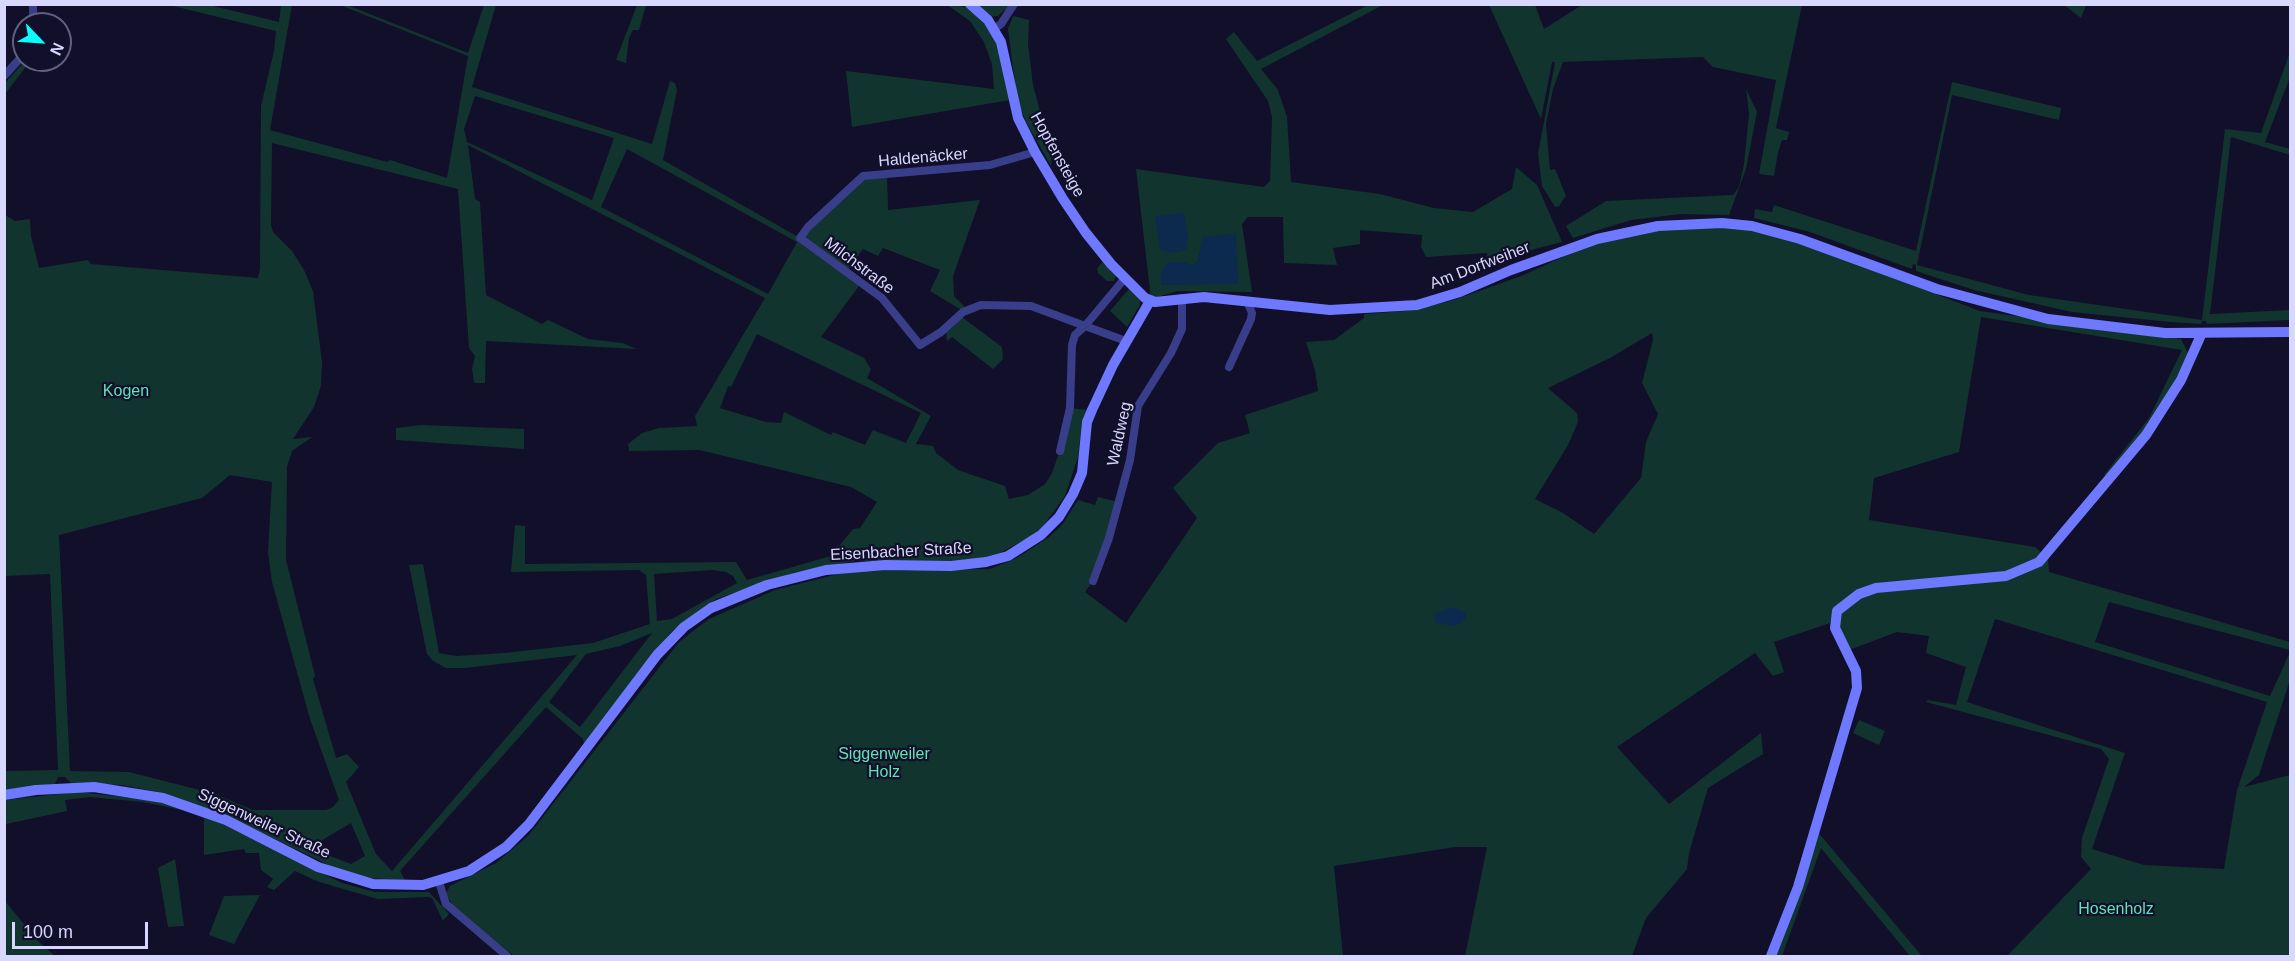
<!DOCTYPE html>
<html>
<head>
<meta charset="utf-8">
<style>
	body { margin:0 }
	#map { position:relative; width:2295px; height:961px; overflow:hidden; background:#110f29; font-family:Helvetica,sans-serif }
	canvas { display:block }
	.frame { position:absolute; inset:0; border:6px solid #d8d8ff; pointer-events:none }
	.north { position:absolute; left:12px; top:12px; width:60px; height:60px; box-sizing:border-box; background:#110f29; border:2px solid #615f7f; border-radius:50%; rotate:115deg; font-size:16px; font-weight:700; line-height:24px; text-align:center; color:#d8d8ff }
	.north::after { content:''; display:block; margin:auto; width:21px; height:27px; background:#04ffff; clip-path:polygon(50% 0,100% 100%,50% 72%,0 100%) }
	.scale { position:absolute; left:12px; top:922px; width:136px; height:27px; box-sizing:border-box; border:3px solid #d8d8ff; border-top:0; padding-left:8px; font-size:18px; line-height:21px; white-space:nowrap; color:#d8d8ff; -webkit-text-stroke:4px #110f29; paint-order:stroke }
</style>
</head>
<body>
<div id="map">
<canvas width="2295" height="961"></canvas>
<div class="frame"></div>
<div class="north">N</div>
<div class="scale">100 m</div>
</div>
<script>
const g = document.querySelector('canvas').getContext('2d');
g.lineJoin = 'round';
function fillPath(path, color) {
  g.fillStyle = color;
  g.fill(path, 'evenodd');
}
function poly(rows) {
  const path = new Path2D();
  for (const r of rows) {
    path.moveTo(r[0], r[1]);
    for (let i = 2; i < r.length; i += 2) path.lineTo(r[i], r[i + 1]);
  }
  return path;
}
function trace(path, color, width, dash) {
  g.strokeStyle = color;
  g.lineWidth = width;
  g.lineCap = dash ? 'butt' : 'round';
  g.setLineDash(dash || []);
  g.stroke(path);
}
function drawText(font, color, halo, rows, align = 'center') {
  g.font = font + ' Helvetica,sans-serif';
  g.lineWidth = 4.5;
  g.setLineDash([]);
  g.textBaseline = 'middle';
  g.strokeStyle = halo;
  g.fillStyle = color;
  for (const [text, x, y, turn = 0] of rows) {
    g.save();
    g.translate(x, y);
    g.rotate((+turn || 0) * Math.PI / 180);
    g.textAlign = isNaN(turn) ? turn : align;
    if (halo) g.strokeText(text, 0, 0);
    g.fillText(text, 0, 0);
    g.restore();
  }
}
fillPath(poly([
	[169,5,209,5,279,22,281,5,292,5,270,130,387,162,390,160,447,178,468,56,340,5,347,5,468,53,484,5,496,5,472,87,652,144,670,81,675,83,677,90,663,160,800,238,860,178,887,175,888,210,980,200,953,276,954,296,965,307,963,311,930,291,940,270,883,248,878,256,863,249,847,271,862,282,821,337,864,358,871,369,867,378,931,416,916,444,933,446,936,453,958,470,1005,486,1009,499,1028,495,1045,484,1052,473,1064,439,1070,408,1087,410,1082,421,1078,457,1065,496,1044,525,1033,535,1000,553,978,559,949,561,854,561,796,572,716,599,672,631,584,744,583,739,546,707,400,871,405,880,366,878,341,871,219,812,158,792,122,785,71,783,65,777,58,777,55,784,5,790,5,771,58,770,50,574,5,576,5,215,15,221,30,219,31,236,39,268,88,260,91,264,258,278,260,269,261,106,274,51,276,31],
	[475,96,614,138,592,200,467,142,464,129],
	[272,143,458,189,469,348,475,356,472,369,474,383,485,383,486,341,637,349,622,343,588,339,548,320,542,324,486,295,480,202,475,199,468,145,765,298,695,416,697,426,659,428,642,433,628,444,629,451,699,450,712,453,851,487,877,502,860,528,853,529,831,556,747,580,736,562,525,564,525,526,515,525,511,572,639,570,646,575,650,624,593,643,504,653,456,656,439,653,423,564,409,565,427,654,433,661,446,668,465,668,577,655,392,871,376,854,346,782,359,767,347,754,336,758,313,679,315,676,286,560,287,467,292,451,312,437,293,439,314,407,321,386,322,362,313,291,304,270,292,251,273,232,271,225],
	[627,149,797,242,768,294,601,207],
	[757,334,921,413,906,443,873,430,865,445,833,432,831,435,784,412,781,423,766,422,720,408,728,386,731,387],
	[230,475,272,482,268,552,272,582,310,719,339,800,333,807,326,810,253,810,215,794,129,772,70,771,59,535,202,498],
	[713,570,726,572,733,576,737,583,672,619,657,621,654,574],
	[652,633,580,727,549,702,586,654,620,646],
	[351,823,365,856,351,864,309,848],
	[637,5,646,5,639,30,633,30,629,38,626,63,616,60],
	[947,5,968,7,980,17,992,34,999,50,1010,100,852,127,846,71,994,89,992,64,984,42,970,21],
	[975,5,1010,5,998,16,989,17],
	[1368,5,1383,5,1261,69,1278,90,1287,117,1291,182,1380,194,1434,208,1473,212,1512,189,1516,167,1537,185,1562,242,1508,256,1488,267,1487,253,1426,257,1421,247,1422,235,1360,230,1360,244,1333,248,1337,265,1284,263,1283,217,1248,217,1242,224,1252,292,1177,291,1151,299,1136,169,1264,187,1270,181,1272,117,1268,101,1226,39,1234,32,1257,61],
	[1203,237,1238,284,1193,265,1198,261],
	[1489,5,1535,5,1544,29,1582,5,1802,5,1776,128,1789,132,1787,140,1782,140,1778,152,1774,176,1759,174,1776,80,1713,67,1703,57,1563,62,1553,89,1546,124,1550,170,1555,169,1566,196,1559,206,1555,207,1542,186,1538,154,1555,62,1552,62,1541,119],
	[2064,5,2086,5,2081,18],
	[1013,16,1029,20,1028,44,1033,85,1052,155,1051,166,1026,122,1017,99,1008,29],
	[2290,52,2290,77,2265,142,2290,149,2290,155,2231,137,2210,314,2290,310,2290,320,2207,324,2206,321,2202,321,2201,324,2170,322,2072,312,1974,290,1916,271,1916,265,1913,264,1912,269,1807,231,1754,218,1755,209,1772,212,1774,205,1916,251,1952,82,2061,108,2059,120,1952,95,1917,265,2029,295,2202,320,2225,129,2261,133],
	[26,60,31,60,5,94,5,83],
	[1746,89,1757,112,1746,169,1729,215,1681,214,1631,220,1573,238,1566,226,1606,201,1733,195,1739,187,1744,164,1749,114],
	[1686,227,1732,228,1779,234,1980,311,2181,339,2188,353,2179,373,2147,429,2109,476,2104,475,2149,418,2182,350,1981,317,1959,452,1874,478,1869,520,2035,547,2048,558,2049,572,2290,642,2290,650,2109,602,2095,642,2270,696,2290,652,2290,680,2259,775,2244,787,2290,775,2290,956,2007,956,2091,869,2081,857,2082,838,2109,759,2101,749,1926,702,1928,700,1956,705,1966,667,1926,653,1929,636,1897,632,1849,650,1832,615,1830,623,1774,642,1784,672,1773,676,1755,653,1617,747,1669,804,1761,733,1763,754,1708,788,1689,853,1687,869,1646,918,1632,956,1465,956,1487,847,1455,847,1334,866,1343,956,514,956,455,909,449,899,446,893,450,886,496,863,528,836,679,642,709,619,775,590,850,571,990,569,1017,558,1049,537,1062,525,1078,500,1095,505,1098,497,1118,502,1093,581,1085,592,1126,623,1197,518,1173,488,1218,443,1250,433,1245,415,1318,391,1315,370,1306,342,1334,340,1364,318,1364,314,1405,311,1451,301,1521,276,1583,248,1633,234],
	[1652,333,1653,340,1642,383,1658,414,1646,442,1641,478,1594,534,1563,513,1535,499,1568,445,1578,422,1577,413,1548,388,1610,358],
	[1995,619,2267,702,2237,790,2224,869,2144,865,2092,849,2125,753,1967,702],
	[1102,262,1116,275,1114,281,1107,281,1098,273,1097,269],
	[1129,289,1140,299,1140,305,1127,327,1110,311],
	[962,317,1002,347,1003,359,993,369,952,337,947,341,946,332],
	[421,425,524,429,524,449,396,440,396,428],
	[1859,720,1885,731,1879,745,1853,733],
	[78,792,152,800,204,815,342,883,375,892,429,892,449,914,443,921,432,898,428,897,378,899,319,882,295,871,274,890,267,887,273,879,261,870,259,853,246,853,244,849,204,855,204,818,182,810,143,802,90,797,65,800,67,811,6,824,4,800],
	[1817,831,1916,949,1922,956,1910,956,1821,848,1782,956,1774,956],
	[175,859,184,926,168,927,158,868],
	[260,895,234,944,209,935,224,896],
	[4,900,38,941,55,956,5,956]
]), '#12342f');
fillPath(poly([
	[1184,213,1188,235,1186,250,1172,253,1160,249,1155,216],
	[1236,233,1238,284,1161,285,1161,272,1168,262,1184,262,1193,265,1198,261,1202,237],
	[1452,607,1466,612,1466,618,1461,623,1454,626,1436,623,1434,616,1436,613]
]), '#0b2a4d');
trace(poly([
	[33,24,33,4],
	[994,29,1001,24,1014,4],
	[4,76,24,54],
	[1035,152,990,165,863,176,808,227,800,238,882,298,920,345,941,332,963,312,981,305,1031,306,1085,326,1125,278],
	[1229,367,1251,319,1252,313,1247,301],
	[1060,451,1070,408,1072,345,1075,335,1085,326,1126,341],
	[1093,581,1109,538,1130,460,1138,406,1171,353,1182,329,1182,298],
	[439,882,446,904,507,956]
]), '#393e8a', 8);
trace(poly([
	[970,4,988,20,1001,42,1018,118,1035,152,1063,199,1086,233,1111,264,1145,298,1155,302,1204,297,1330,310,1417,305,1460,292,1511,270,1597,239,1658,226,1722,223,1752,226,1800,239,1937,289,2048,319,2165,333,2290,332],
	[4,795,36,790,94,787,163,798,226,820,318,867,373,884,423,885,469,871,506,847,529,824,657,655,684,627,711,608,767,585,826,570,885,565,951,566,986,562,1008,556,1041,535,1059,517,1073,494,1082,473,1087,422,1092,410,1113,365,1150,301],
	[1771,956,1798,887,1857,688,1856,671,1835,628,1837,611,1859,594,1876,588,2006,576,2039,562,2146,435,2181,380,2201,335]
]), '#6f79ff', 10);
drawText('16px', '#d8d8ff', '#110f29', [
	["Hopfensteige",1057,155,61],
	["Haldenäcker",923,158,-5],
	["Milchstraße",859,266,37],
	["Am Dorfweiher",1480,266,-21],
	["Waldweg",1120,434,-78],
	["Eisenbacher Straße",901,552,-3],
	["Siggenweiler Straße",264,824,25]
]);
drawText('16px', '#5fe4b6', '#110f29', [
	["Kogen",126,392],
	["Siggenweiler",884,755],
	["Holz",884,773],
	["Hosenholz",2116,910]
]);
</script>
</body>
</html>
